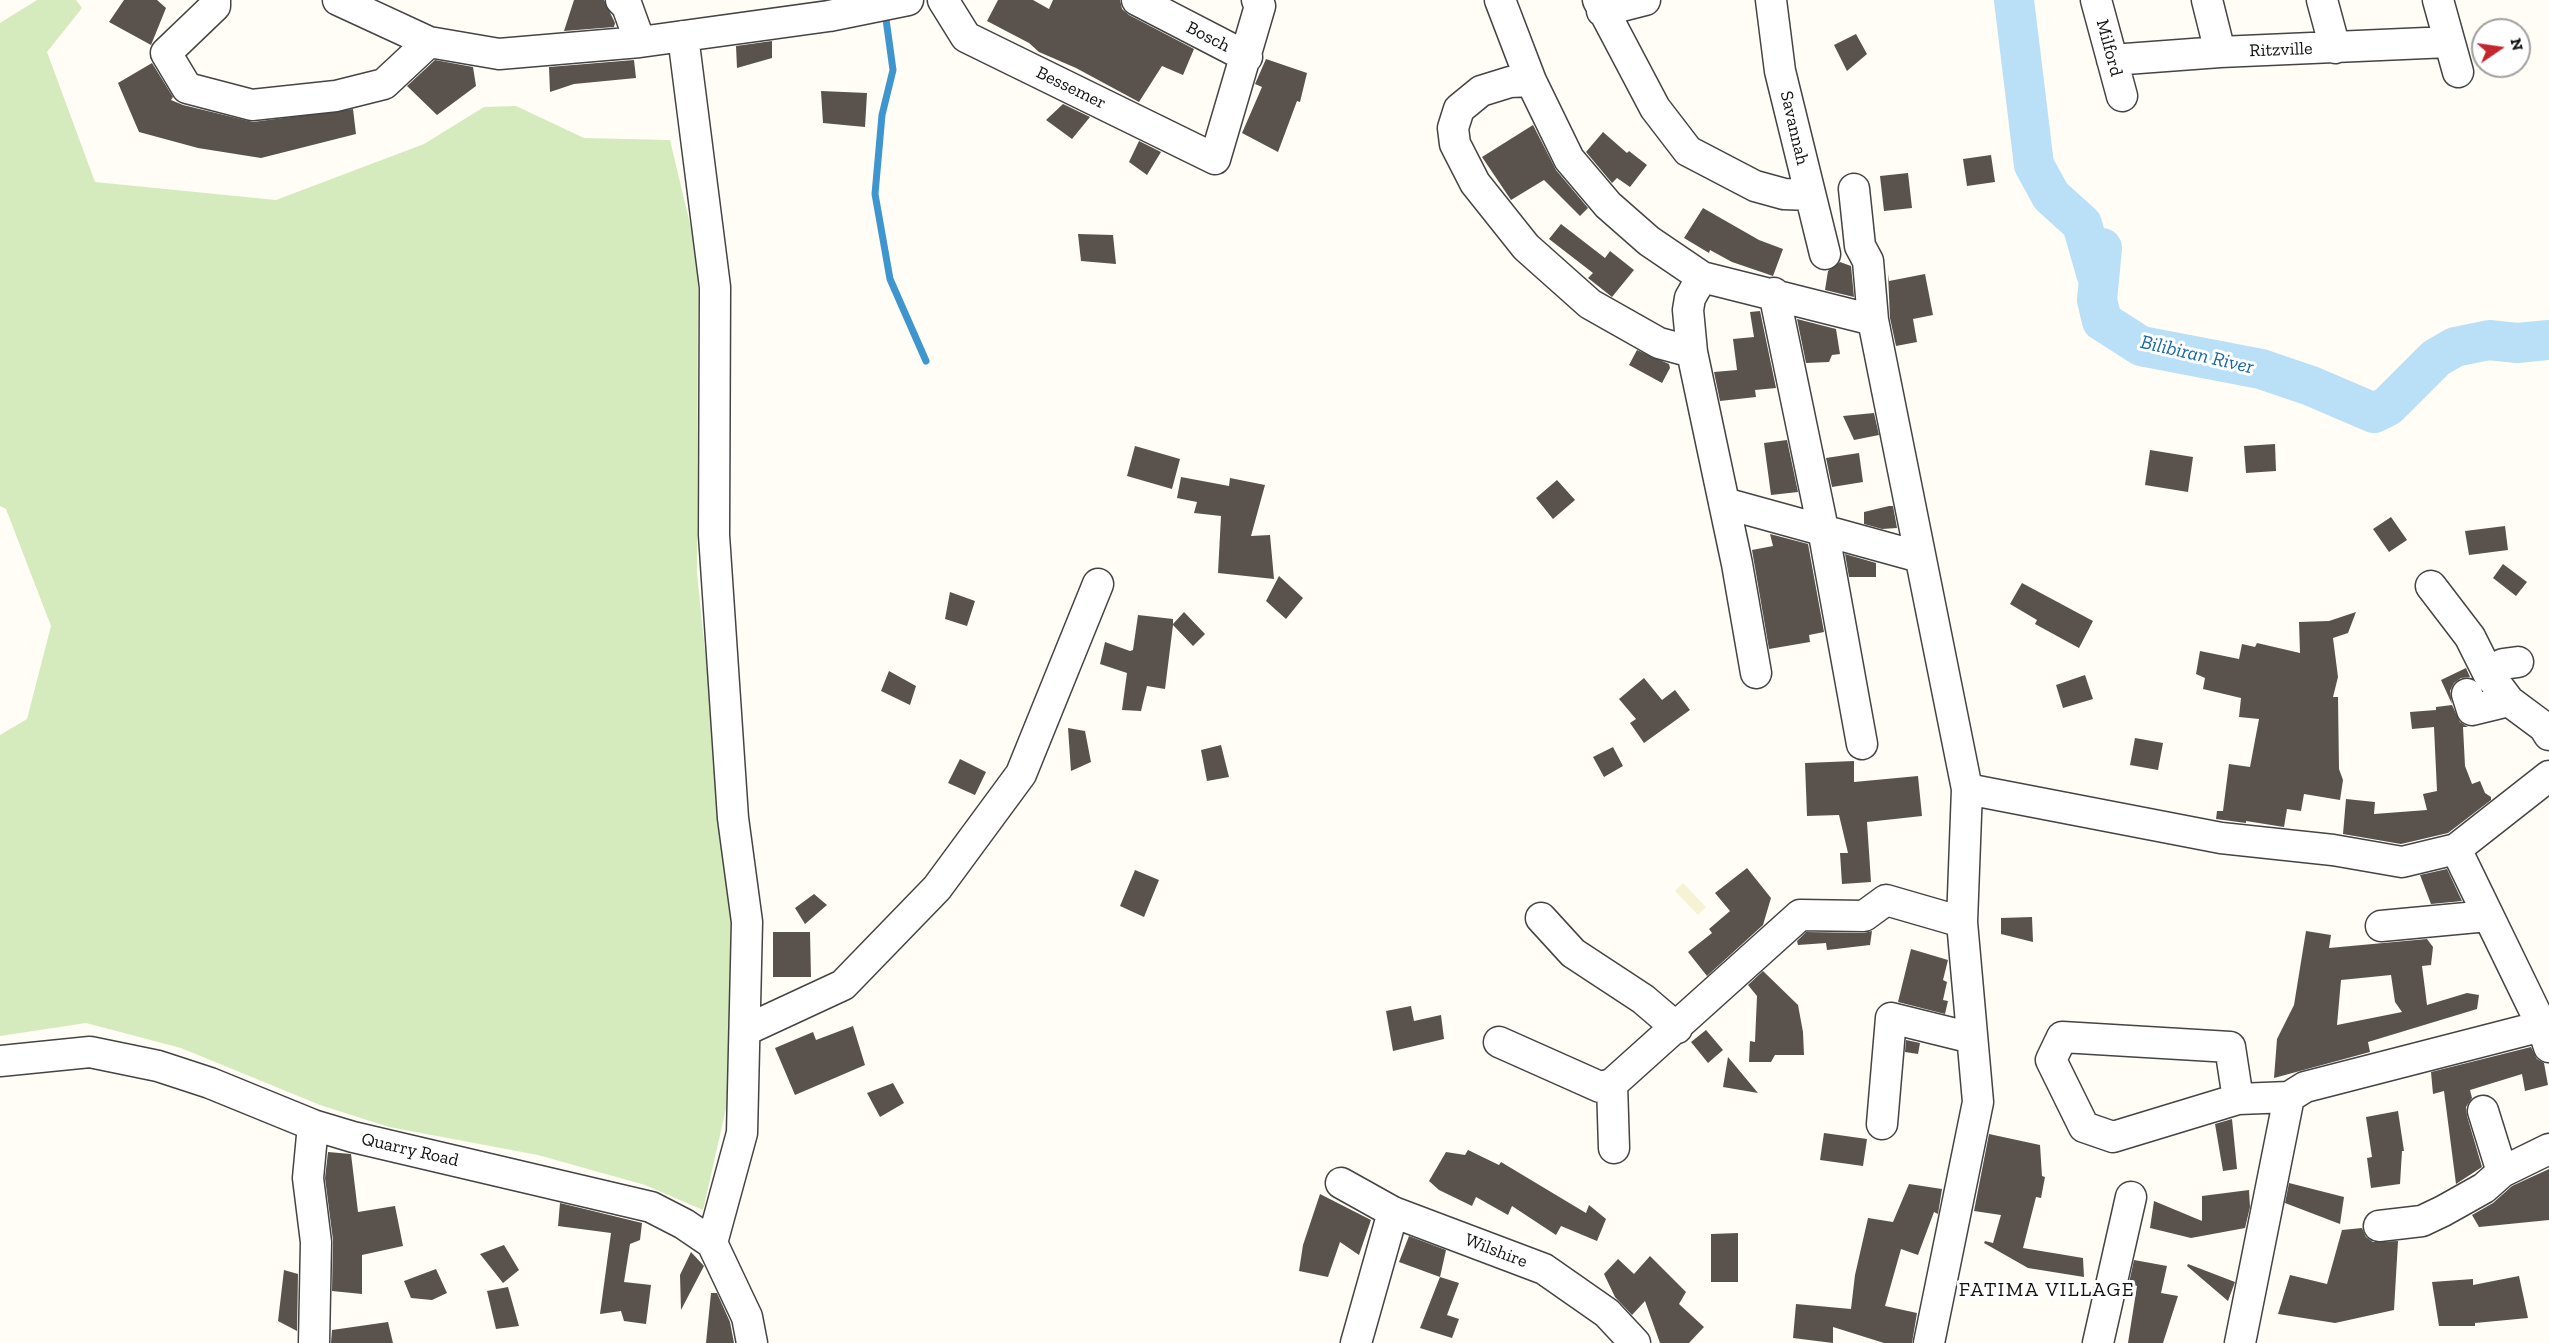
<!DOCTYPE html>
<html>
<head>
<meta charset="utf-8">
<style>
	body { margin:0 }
	#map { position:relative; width:2549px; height:1343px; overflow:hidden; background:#fffdf5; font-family:"Zilla Slab",serif }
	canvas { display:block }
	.north { position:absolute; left:2471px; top:18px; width:60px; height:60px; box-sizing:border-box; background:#fff; border:2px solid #a0a0a0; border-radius:50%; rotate:77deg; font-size:16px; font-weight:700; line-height:24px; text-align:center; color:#111 }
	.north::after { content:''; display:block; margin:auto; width:21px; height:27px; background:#c4262e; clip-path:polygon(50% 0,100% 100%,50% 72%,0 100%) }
</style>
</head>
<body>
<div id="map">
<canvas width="2549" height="1343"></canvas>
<div class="north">N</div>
</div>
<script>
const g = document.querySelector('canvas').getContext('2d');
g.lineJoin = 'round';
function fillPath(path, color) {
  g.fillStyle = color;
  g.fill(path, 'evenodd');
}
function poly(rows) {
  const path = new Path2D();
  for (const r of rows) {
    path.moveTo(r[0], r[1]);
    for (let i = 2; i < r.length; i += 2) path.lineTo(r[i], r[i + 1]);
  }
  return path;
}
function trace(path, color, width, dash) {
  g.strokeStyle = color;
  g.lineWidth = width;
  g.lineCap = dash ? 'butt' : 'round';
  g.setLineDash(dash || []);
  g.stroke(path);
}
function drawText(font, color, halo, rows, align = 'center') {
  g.font = font + ' "Zilla Slab",serif';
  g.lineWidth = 6;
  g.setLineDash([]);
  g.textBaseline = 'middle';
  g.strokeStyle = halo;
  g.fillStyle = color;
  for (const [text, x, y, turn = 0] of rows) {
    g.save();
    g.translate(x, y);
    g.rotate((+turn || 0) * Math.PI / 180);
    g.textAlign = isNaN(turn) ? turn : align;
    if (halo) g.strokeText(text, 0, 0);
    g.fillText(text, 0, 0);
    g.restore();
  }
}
fillPath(poly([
	[1683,883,1706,907,1698,915,1675,891]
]), '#f6f3d4');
fillPath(poly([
	[37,0,76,0,82,8,47,52,95,182,276,200,424,144,484,107,516,106,584,138,670,140,698,258,697,573,728,875,739,930,727,1104,703,1210,645,1185,538,1155,389,1127,320,1105,181,1048,86,1023,0,1036,0,735,27,719,51,626,6,509,0,506,0,23]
]), '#d5ebbd');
trace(poly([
	[885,12,893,70,882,115,875,194,890,279,926,361]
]), '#3f96cf', 7);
trace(poly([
	[2014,0,2034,165,2051,196,2082,224,2096,273],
	[2096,273,2102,248,2097,300,2102,321,2141,346,2261,369,2311,386,2374,413,2388,406,2436,358,2455,347,2489,340,2517,343,2549,340]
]), '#b9e0f7', 40);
fillPath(poly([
	[124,0,157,0,166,8,151,45,109,22],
	[574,0,604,0,615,23,614,27,564,31],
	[998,0,1033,0,1049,9,1053,0,1120,0,1122,9,1129,15,1194,49,1183,75,1162,66,1139,102,1076,68,1039,52,1029,43,987,21],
	[1856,34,1867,54,1847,71,1834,45],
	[772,41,772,58,737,68,736,46],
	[1266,59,1307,73,1300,102,1297,101,1278,152,1242,133,1262,87,1255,84],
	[435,60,473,67,476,86,437,115,407,86],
	[634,60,636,78,574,84,550,92,549,67],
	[152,63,173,97,171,100,183,105,253,122,353,109,356,134,261,158,198,148,139,132,118,83],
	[821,91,867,93,865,127,823,123],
	[1063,104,1090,117,1072,139,1046,120],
	[1533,125,1556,170,1588,208,1580,216,1544,180,1511,200,1482,157],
	[1603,132,1627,153,1629,151,1647,165,1630,187,1617,178,1612,183,1586,152],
	[1139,141,1161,152,1147,175,1129,162],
	[1991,155,1995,182,1967,186,1963,159],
	[1908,173,1912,208,1884,211,1880,176],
	[1703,208,1759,240,1783,249,1773,276,1732,262,1710,250,1709,253,1684,238],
	[1561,224,1605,258,1610,251,1634,270,1612,297,1588,278,1593,273,1549,239],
	[1078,234,1113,235,1116,264,1081,261],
	[1840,262,1851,266,1854,297,1825,290,1828,271],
	[1888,274,1889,281,1925,274,1933,315,1913,319,1917,342,1896,346,1890,318],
	[1760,311,1776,388,1755,390,1756,397,1720,401,1714,372,1737,370,1733,339,1754,337,1750,312],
	[1797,319,1836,329,1840,354,1832,355,1829,362,1806,363],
	[1637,350,1669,364,1670,368,1662,383,1629,365],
	[1874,413,1879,435,1854,440,1843,416],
	[1787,440,1798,492,1771,495,1764,443],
	[2275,444,2276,471,2246,473,2244,446],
	[1135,446,1180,459,1172,489,1127,476],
	[2150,450,2193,457,2188,492,2145,485],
	[1859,453,1863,482,1832,487,1826,458],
	[1181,477,1229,486,1230,478,1265,485,1251,536,1270,535,1274,579,1218,573,1221,516,1194,513,1197,502,1177,498],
	[1557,480,1575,500,1553,519,1536,498],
	[1889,506,1893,506,1897,528,1882,529,1864,524,1864,512],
	[2391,517,2407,540,2389,552,2373,529],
	[2505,526,2508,550,2469,555,2465,531],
	[1770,534,1808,544,1824,632,1809,635,1810,642,1769,649,1752,550,1773,546],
	[1845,554,1876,563,1876,577,1849,577],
	[2503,564,2527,582,2516,596,2493,578],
	[1279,576,1303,598,1286,619,1266,601],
	[2022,583,2093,621,2079,648,2035,624,2037,620,2010,604],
	[950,592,975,601,967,626,945,619],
	[1184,612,1205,634,1193,646,1173,625,1165,689,1147,686,1141,711,1122,710,1127,673,1100,664,1105,642,1130,651,1133,650,1138,615,1173,619,1173,624],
	[2356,612,2348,633,2333,638,2338,677,2333,697,2338,697,2339,769,2343,780,2340,800,2304,794,2301,811,2287,809,2284,827,2246,821,2246,823,2216,819,2217,811,2223,811,2229,764,2250,767,2259,719,2239,717,2241,698,2203,689,2205,678,2196,674,2200,651,2239,659,2242,644,2255,647,2257,643,2300,653,2299,622,2329,621],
	[2466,668,2470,677,2461,678,2454,683,2450,691,2452,704,2441,680],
	[889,671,916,686,910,705,881,691],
	[2085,675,2093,699,2063,708,2056,685],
	[1644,678,1662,700,1675,690,1690,710,1644,743,1630,723,1636,719,1619,699],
	[2452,705,2460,722,2468,727,2463,727,2465,766,2472,784,2480,781,2485,793,2491,797,2491,800,2448,833,2401,844,2343,834,2346,799,2375,802,2374,814,2427,810,2423,794,2437,791,2434,727,2412,729,2410,712,2436,710,2436,707],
	[1068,728,1085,731,1091,762,1071,771],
	[2135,738,2163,743,2158,770,2130,765],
	[1221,745,1229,777,1207,781,1201,750],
	[1613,747,1623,766,1604,777,1593,757],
	[960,759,986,772,975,795,948,783],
	[1854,761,1854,782,1918,776,1922,816,1867,822,1871,882,1842,884,1840,853,1848,853,1839,815,1807,816,1805,763],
	[1747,868,1771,898,1763,925,1707,976,1688,952,1712,933,1709,929,1730,911,1715,893],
	[2447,869,2462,901,2431,904,2420,875],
	[1135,870,1159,880,1144,917,1120,906],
	[814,894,827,905,805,924,795,908],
	[2032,917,2033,942,2001,934,2001,918],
	[1872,931,1870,945,1827,950,1826,943,1798,945,1797,941,1806,932,1864,933],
	[2306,931,2331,935,2329,948,2427,939,2433,947,2431,965,2422,966,2427,1005,2467,993,2479,995,2477,1009,2368,1042,2370,1052,2274,1078,2277,1039,2294,1005],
	[2391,975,2395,1002,2402,1012,2337,1025,2341,980],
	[773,932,810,932,811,977,773,977],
	[1911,949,1948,960,1943,980,1947,982,1943,1000,1948,1001,1945,1014,1898,1002],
	[1763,971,1798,1005,1803,1032,1804,1055,1775,1055,1771,1062,1749,1062,1750,1041,1755,1042,1757,996,1748,985],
	[1411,1006,1414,1021,1441,1015,1444,1039,1393,1051,1386,1011],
	[853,1026,865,1065,795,1095,775,1048,813,1032,816,1040],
	[1706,1030,1723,1050,1708,1063,1691,1042],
	[1906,1040,1920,1043,1918,1054,1905,1052],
	[2531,1047,2537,1059,2544,1063,2548,1085,2525,1091,2522,1074,2470,1090,2472,1098,2466,1107,2467,1116,2482,1167,2456,1184,2444,1091,2433,1094,2431,1072],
	[1728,1057,1758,1093,1723,1087],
	[893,1083,904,1103,880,1117,867,1093],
	[2398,1111,2404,1151,2402,1151,2400,1184,2371,1188,2367,1158,2372,1157,2366,1117],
	[2232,1119,2237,1169,2223,1171,2215,1124],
	[1824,1133,1867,1139,1863,1166,1820,1160],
	[1989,1134,2040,1145,2042,1176,2045,1177,2041,1198,2036,1197,2023,1248,2083,1258,2084,1277,2028,1268,1984,1243,1985,1241,1993,1243,2001,1215,1974,1211],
	[1468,1150,1499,1165,1501,1162,1586,1213,1589,1205,1606,1219,1597,1241,1561,1226,1556,1235,1512,1206,1508,1215,1476,1197,1472,1206,1439,1190,1429,1181,1446,1152,1465,1155],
	[328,1152,351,1154,358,1212,395,1206,403,1246,362,1255,362,1294,332,1291,333,1240,325,1178],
	[2549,1169,2549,1220,2479,1227,2472,1215,2493,1203,2512,1186],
	[2289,1183,2344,1197,2340,1224,2285,1203],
	[1909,1184,1942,1189,1938,1214,1934,1212,1918,1255,1901,1249,1885,1306,1917,1313,1912,1343,1884,1343,1833,1327,1833,1343,1793,1338,1796,1304,1851,1309,1855,1275,1868,1218,1893,1222],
	[2249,1190,2250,1207,2245,1228,2191,1238,2150,1228,2154,1201,2202,1221,2202,1196],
	[1320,1194,1371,1220,1359,1255,1340,1242,1328,1277,1299,1271,1303,1245],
	[560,1203,642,1223,640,1240,630,1244,624,1282,651,1285,646,1324,624,1321,621,1311,600,1314,611,1233,558,1226],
	[2362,1228,2366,1237,2373,1242,2398,1241,2394,1310,2335,1323,2278,1314,2290,1275,2327,1284,2342,1230],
	[1738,1233,1738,1282,1711,1282,1711,1234],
	[1409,1236,1446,1250,1440,1277,1399,1262],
	[504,1245,519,1270,503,1283,480,1254],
	[691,1252,704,1266,681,1310,680,1275],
	[1650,1256,1686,1292,1679,1304,1704,1327,1689,1343,1660,1343,1645,1301,1632,1315,1615,1297,1604,1274,1618,1259,1634,1274],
	[2134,1260,2167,1266,2161,1293,2178,1296,2163,1343,2128,1343,2137,1286,2129,1283],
	[2188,1264,2235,1282,2228,1301,2187,1266],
	[436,1269,447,1293,432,1300,411,1298,404,1281],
	[284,1270,298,1274,297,1331,278,1321],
	[2519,1276,2528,1318,2475,1323,2475,1326,2439,1326,2432,1282,2473,1279,2473,1285],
	[1440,1277,1459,1283,1447,1315,1459,1319,1452,1338,1420,1328],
	[508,1287,519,1326,496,1329,487,1291],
	[711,1293,717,1293,730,1322,734,1343,706,1343],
	[388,1322,393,1343,331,1343,332,1330]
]), '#5a524d');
const minor = poly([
	[215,0,215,6,166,53,187,88,252,105,336,96,384,84,429,42],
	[338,0,429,42,499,54,640,42,829,16,908,0],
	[621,0,627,6,640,42],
	[943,0,966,37,1215,159,1260,6,1257,0],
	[1137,0,1247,57],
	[1500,0,1531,81,1569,159,1608,205,1649,241,1702,277,1873,320],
	[1598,0,1655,108,1688,151,1755,186,1784,194,1809,195],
	[1771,0,1780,71,1825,254],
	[2096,0,2122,96],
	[2207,0,2220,52],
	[2322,0,2335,48],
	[2438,0,2458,72],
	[1602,11,1645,0],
	[683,36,715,287,714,535,733,818,747,922,742,1133,712,1243],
	[2112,60,2220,52,2449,42],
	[1531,81,1510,82,1481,91,1459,109,1453,128,1455,144,1475,183,1526,247,1590,304,1659,343,1692,352],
	[1854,189,1860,246,1868,261,1873,320,1967,789,1962,922,1978,1102,1929,1343],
	[1702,277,1690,298,1688,310,1692,352,1737,564,1756,673],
	[1774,293,1823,529,1862,744],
	[1724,503,1920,557],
	[2431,586,2470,637,2488,673,2509,701,2544,727,2549,735],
	[2488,673,2503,664,2518,662],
	[2467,694,2472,710,2509,701],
	[1967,789,2221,838,2333,850,2402,862,2456,849,2549,776],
	[2456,849,2542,1026,2549,1047],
	[1541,918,1573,953,1643,999,1677,1028],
	[2381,926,2488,916],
	[746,1030,843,985,937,888,1021,774,1098,584],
	[1499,1042,1600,1087,1612,1084],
	[0,1061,90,1052,158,1066,210,1083,313,1125,353,1137,651,1207,684,1224,712,1243,747,1317,752,1343],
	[2238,1099,2230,1047,2062,1037,2051,1060,2084,1127,2113,1137,2238,1099,2289,1097],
	[2483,1111,2502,1172],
	[1882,1124,1891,1018,1972,1038],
	[313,1125,308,1178,316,1242,314,1343],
	[1614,1148,1612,1084,1800,915,1864,916,1886,900,1962,922],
	[1341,1183,1393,1212,1544,1269,1607,1313,1635,1343],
	[2379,1226,2422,1221,2443,1211,2484,1188,2502,1172,2549,1149],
	[1356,1343,1393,1212],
	[2098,1343,2131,1197],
	[2240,1343,2289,1097,2305,1087,2542,1026]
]);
trace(minor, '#444', 33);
trace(minor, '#fff', 30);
drawText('18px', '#111', '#fff', [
	["Bosch",1208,37,27],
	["Milford",2109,48,75],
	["Ritzville",2281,50,-2],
	["Bessemer",1071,88,26],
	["Savannah",1794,128,77],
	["Quarry Road",410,1150,13],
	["Wilshire",1496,1251,21]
]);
drawText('italic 20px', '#1768a6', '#fff', [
	["Bilibiran River",2197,355,13]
]);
g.letterSpacing = '1.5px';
drawText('20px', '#111', '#fff', [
	["FATIMA VILLAGE",2047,1290]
]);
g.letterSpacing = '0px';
</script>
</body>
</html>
